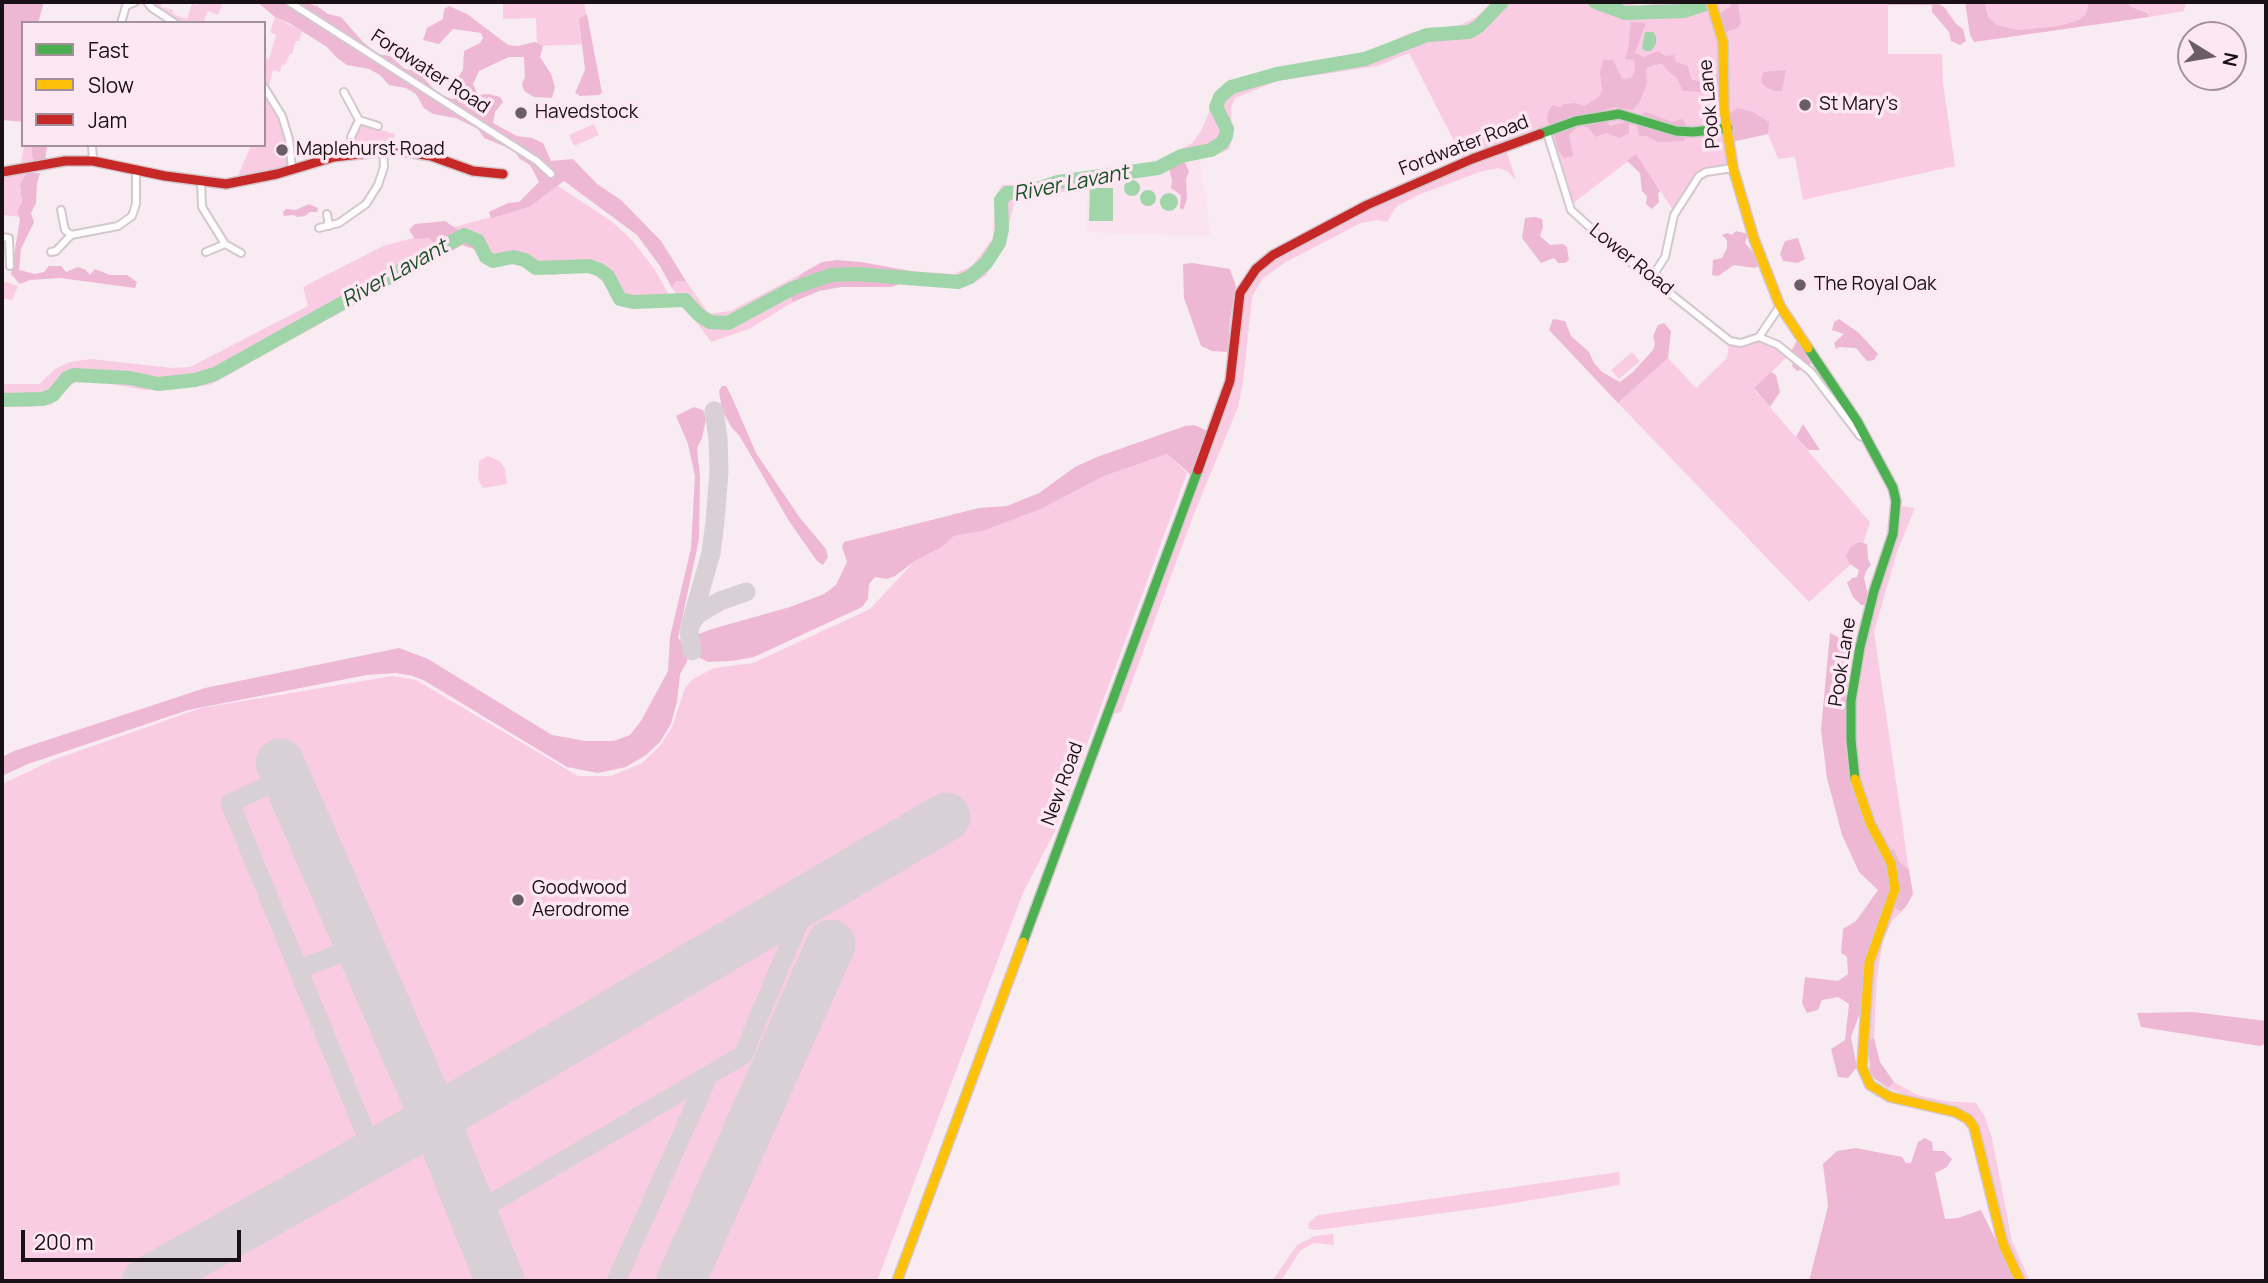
<!DOCTYPE html>
<html>
<head>
<meta charset="utf-8">
<style>
	body { margin:0 }
	#map { position:relative; width:2268px; height:1283px; overflow:hidden; background:#f8ecf2; font-family:Manrope,sans-serif }
	canvas { display:block }
	.frame { position:absolute; inset:0; border:4px solid #1a1116; pointer-events:none }
	.legend { position:absolute; left:21px; top:21px; width:245px; height:126px; box-sizing:border-box; background:#fde7f2; border:2px solid #a2919a; margin:0; padding:9px 12px; list-style:none; font-size:21px; color:#1a1116 }
	.legend li { display:flex; align-items:center; gap:14px; height:35px }
	.legend b { width:35px; border:2px solid #a2919a }
	.north { position:absolute; left:2177px; top:21px; width:70px; height:70px; box-sizing:border-box; background:#fde7f2; border:2px solid #a2919a; border-radius:50%; rotate:101deg; font-size:19px; font-weight:700; line-height:28px; text-align:center; color:#1a1116 }
	.north::after { content:''; display:block; margin:auto; width:24px; height:32px; background:#685e63; clip-path:polygon(50% 0,100% 100%,50% 72%,0 100%) }
	.scale { position:absolute; left:21px; top:1230px; width:220px; height:32px; box-sizing:border-box; border:4px solid #1a1116; border-top:0; padding-left:9px; font-size:21px; line-height:24px; white-space:nowrap; color:#1a1116; -webkit-text-stroke:5px #fde7f2; paint-order:stroke }
</style>
</head>
<body>
<div id="map">
<canvas width="2268" height="1283"></canvas>
<div class="frame"></div>
<ul class="legend">
<li><b style="height:9px;background:#4caf50"></b>Fast</li>
<li><b style="height:9px;background:#ffc107"></b>Slow</li>
<li><b style="height:9px;background:#c62828"></b>Jam</li>
</ul>
<div class="north">N</div>
<div class="scale">200 m</div>
</div>
<script>
const g = document.querySelector('canvas').getContext('2d');
g.lineJoin = 'round';
function fillPath(path, color) {
  g.fillStyle = color;
  g.fill(path, 'evenodd');
}
function poly(rows) {
  const path = new Path2D();
  for (const r of rows) {
    if (r.length === 3) {
      path.moveTo(r[0] + r[2], r[1]);
      path.arc(r[0], r[1], r[2], 0, 2 * Math.PI);
      continue;
    }
    path.moveTo(r[0], r[1]);
    for (let i = 2; i < r.length; i += 2) path.lineTo(r[i], r[i + 1]);
  }
  return path;
}
function trace(path, color, width, dash) {
  g.strokeStyle = color;
  g.lineWidth = width;
  g.lineCap = dash ? 'butt' : 'round';
  g.setLineDash(dash || []);
  g.stroke(path);
}
function drawText(font, color, halo, rows, align = 'center') {
  g.font = font + ' Manrope,sans-serif';
  g.lineWidth = 7;
  g.setLineDash([]);
  g.textBaseline = 'middle';
  g.strokeStyle = halo;
  g.fillStyle = color;
  for (const [text, x, y, turn = 0] of rows) {
    g.save();
    g.translate(x, y);
    g.rotate((+turn || 0) * Math.PI / 180);
    g.textAlign = isNaN(turn) ? turn : align;
    if (halo) g.strokeText(text, 0, 0);
    g.fillText(text, 0, 0);
    g.restore();
  }
}
fillPath(poly([
	[1200,159,1211,237,1086,232,1088,183,1151,176,1184,161]
]), '#fbe3ef');
fillPath(poly([
	[157,2,162,2,161,7,173,10,173,14,187,19,192,4,197,5,199,2,223,2,218,15,208,11,203,23,183,23,156,6],
	[503,2,584,2,592,44,537,46,536,18,503,19],
	[1492,2,1625,2,1638,6,1667,2,1708,2,1721,42,1731,167,1706,171,1675,213,1636,155,1567,208,1543,136,1463,159,1409,53,1378,66,1277,81,1235,98,1231,108,1232,140,1229,149,1216,155,1183,161,1151,176,1089,183,1088,188,1015,199,1005,243,986,276,967,286,907,282,911,271,953,274,972,266,993,238,995,198,1002,185,1025,185,1156,163,1192,143,1201,131,1217,94,1232,83,1297,64,1375,50,1412,32,1460,25,1476,17],
	[1716,2,1940,2,1932,5,1888,5,1888,54,1942,54,1943,83,1955,166,1803,200,1795,157,1778,159,1768,134,1768,121,1728,114,1727,41],
	[1985,2,2089,2,2086,14,2078,20,2058,26,2018,30,1997,25,1988,17],
	[2125,2,2186,2,2184,11,2149,17,2148,12,2134,8],
	[275,17,302,31,299,41,296,41,292,54,290,54,285,65,282,64,280,72,273,70,269,86,264,82,264,58,269,59,276,35,270,32],
	[265,94,279,119,286,141,287,167,238,176,251,145,264,145],
	[594,124,599,135,574,146,569,135],
	[368,126,395,134,393,144,357,147,355,136,360,127],
	[24,145,47,145,45,161,21,163],
	[1506,150,1516,180,1507,171,1498,168,1480,172,1418,195,1396,207,1387,222,1377,220,1361,223,1286,262,1262,279,1252,297,1243,382,1238,407,1192,519,1121,712,1113,714,1235,382,1239,320,1243,294,1248,284,1259,270,1274,259,1370,209,1418,186],
	[26,173,20,184,22,202,17,212,20,217,4,215,2,228,2,178],
	[558,186,611,221,632,240,655,270,671,298,616,303,603,282,594,274,582,271,554,275,534,271,522,264,510,261,491,267,474,249,462,245,210,385,144,390,79,378,51,405,27,407,2,406,2,384,39,384,55,369,70,362,91,359,172,368,190,367,308,306,303,287,383,246,529,207,539,198],
	[801,274,789,294,793,302,749,329,711,342,672,288,676,281,686,281,709,314,730,311],
	[7,282,18,286,12,300,2,298,2,283],
	[1758,340,1776,347,1788,356,1754,389,1870,522,1859,557,1809,602,1618,403,1668,358,1696,388,1727,358,1729,344,1749,345],
	[1632,352,1640,361,1619,379,1611,370],
	[1167,454,1187,473,1055,831,1023,893,877,1281,2,1281,2,784,53,760,201,708,392,676,416,680,578,776,611,776,642,763,660,746,673,725,685,688,693,679,714,668,753,663,870,609,915,561,942,547,954,536,983,531,1041,509,1104,476],
	[488,456,501,462,505,469,507,484,483,488,478,479,479,461],
	[1902,506,1915,508,1897,552,1874,632,1909,870,1899,861,1894,849,1887,852,1874,822,1860,783,1855,739,1854,700,1864,647,1876,591,1898,532],
	[1892,906,1901,912,1893,920,1883,940,1877,978,1874,1038,1868,1040,1873,964],
	[1894,1082,1917,1095,1945,1101,1976,1103,1985,1117,1992,1138,2012,1241,2030,1281,2026,1281,2007,1242,1977,1126,1888,1088],
	[1619,1172,1620,1185,1496,1206,1317,1230,1308,1229,1309,1222,1318,1215],
	[1333,1234,1334,1245,1313,1243,1300,1251,1281,1281,1272,1281,1297,1245,1315,1236]
]), '#facce4');
fillPath(poly([
	[2,2,44,2,38,23,23,23,23,122,2,120],
	[257,2,302,2,317,6,328,14,341,17,363,42,378,54,390,56,405,69,418,71,438,94,453,99,456,95,455,81,463,70,464,51,480,43,483,38,481,33,453,29,439,44,423,40,427,28,443,19,444,9,449,6,467,14,508,45,518,46,535,42,543,46,540,57,551,74,555,87,552,98,534,97,524,91,522,84,525,77,524,57,509,57,479,71,473,84,478,95,489,94,500,97,503,102,495,112,493,123,517,136,532,138,543,143,551,161,573,159,597,184,621,200,661,241,686,281,676,281,672,288,660,266,637,235,564,181,529,207,491,218,489,212,508,203,519,202,539,182,530,165,520,159,513,150,484,138,478,129,456,118,433,114,424,108,416,94,406,88,389,85,380,75,369,69,347,65,337,58,327,47,289,23,275,17],
	[1679,2,1708,2,1709,5,1677,14,1676,5],
	[1732,2,1742,2,1738,5,1741,23,1736,29,1724,32,1719,14,1730,7],
	[1888,2,1936,2,1945,8,1956,24,1963,29,1966,41,1960,45,1951,41,1949,32,1932,12,1932,5,1888,5],
	[1965,2,1985,2,1988,17,1997,25,2018,30,2058,26,2078,20,2086,14,2089,2,2125,2,2134,8,2148,13,2149,17,1974,42,1970,35],
	[587,14,602,93,599,95,580,96,575,93,585,70,579,19],
	[1631,22,1646,23,1635,53,1644,57,1658,51,1665,56,1674,55,1676,62,1688,66,1691,79,1697,81,1706,80,1715,74,1719,77,1719,93,1715,94,1711,92,1683,91,1677,78,1670,73,1662,64,1653,65,1646,69,1647,84,1639,103,1632,110,1615,107,1604,110,1605,119,1610,126,1629,121,1629,133,1620,138,1606,133,1596,137,1588,128,1583,126,1577,127,1569,135,1573,156,1564,158,1558,150,1554,134,1547,120,1548,112,1553,105,1560,107,1564,104,1575,103,1584,106,1598,98,1602,91,1600,72,1603,60,1613,60,1622,79,1631,78,1635,71,1634,60,1625,59,1628,50],
	[1786,70,1782,91,1774,91,1766,87,1761,82,1763,72],
	[1738,108,1753,112,1769,122,1768,134,1732,142,1728,114],
	[1646,112,1672,122,1683,119,1688,129,1684,141,1658,142,1646,136,1639,136,1637,126,1640,115],
	[32,145,47,145,45,161,35,162,32,156],
	[1636,154,1660,191,1658,194,1659,202,1652,209,1646,204,1647,196,1642,191,1640,173,1627,161],
	[1184,161,1189,171,1186,179,1187,199,1183,210,1180,208,1181,195,1171,188,1172,181,1169,168],
	[26,173,40,173,37,183,36,203,31,213,34,222,21,249,19,270,35,274,44,272,49,266,61,266,66,272,78,267,86,270,90,275,95,269,110,275,127,275,137,282,135,288,60,278,30,280,20,284,17,281,11,274,20,219,17,211,22,202,20,184],
	[309,204,318,208,317,212,310,212,305,216,297,217,294,215,284,216,283,212,286,209,296,210],
	[1535,217,1542,219,1543,227,1540,236,1550,245,1563,244,1567,247,1569,260,1565,263,1558,263,1554,258,1541,263,1522,238,1525,218],
	[445,221,477,243,486,257,493,262,509,260,510,261,491,267,474,249,462,245,299,335,300,330,342,306,347,297,352,294,357,297,362,295,390,278,398,268,435,246,430,238,415,239,409,230,415,224],
	[1736,231,1748,234,1745,243,1757,257,1760,266,1754,268,1734,265,1718,276,1712,275,1713,260,1722,258,1727,248,1727,240,1722,235,1727,233,1732,235],
	[1798,238,1805,259,1798,263,1783,261,1780,254,1785,241],
	[837,260,861,262,911,271,907,282,891,287,841,287,819,291,793,302,789,294,801,274,822,262],
	[1192,263,1230,269,1236,286,1230,320,1228,352,1212,351,1201,346,1184,298,1183,264],
	[1553,319,1565,321,1571,336,1589,352,1594,363,1602,372,1620,382,1633,372,1653,350,1655,344,1653,336,1658,325,1664,323,1671,331,1668,358,1618,403,1549,330],
	[1839,319,1859,333,1878,354,1874,360,1867,361,1856,348,1839,347,1836,349,1834,343,1844,334,1832,330,1834,322],
	[1796,342,1800,343,1811,363,1805,369,1797,371,1792,366,1794,360,1791,352],
	[1771,372,1776,375,1780,392,1770,407,1754,388],
	[722,386,726,386,731,395,756,453,800,518,826,549,828,557,823,565,817,561,789,521,739,435,732,428,722,410,719,391],
	[694,407,703,410,706,419,702,438,697,448,700,477,699,539,678,638,684,644,687,651,687,662,680,674,677,701,671,724,660,742,646,755,626,767,598,773,567,767,425,681,413,676,396,673,367,675,188,710,28,764,2,776,2,757,14,751,205,688,399,648,428,659,552,735,585,741,614,741,630,735,641,721,668,671,670,637,691,548,695,476,688,444,676,416],
	[1803,424,1820,450,1808,450,1796,437],
	[1194,425,1208,431,1191,475,1167,454,1104,476,1041,509,983,531,954,536,942,547,915,561,895,576,887,579,875,577,869,584,868,599,862,607,754,657,731,661,708,662,698,657,693,646,696,635,712,629,790,607,824,594,836,585,847,562,842,547,844,542,979,508,1007,506,1039,493,1075,467,1097,457,1185,426],
	[1859,542,1867,544,1868,559,1871,565,1866,571,1864,578,1868,595,1866,605,1861,605,1853,597,1847,583,1852,578,1857,577,1859,570,1850,564,1846,556,1850,548],
	[1830,633,1858,647,1846,701,1846,740,1851,786,1886,866,1890,888,1865,962,1860,1013,1851,1037,1857,1067,1848,1078,1838,1077,1831,1049,1845,1040,1849,1004,1838,997,1822,1000,1818,1010,1807,1013,1802,1003,1805,977,1838,981,1848,974,1847,957,1841,953,1843,929,1856,921,1878,890,1859,872,1842,835,1827,778,1821,730],
	[1894,849,1899,861,1909,870,1913,894,1907,905,1901,912,1892,906,1887,852],
	[2193,1012,2266,1021,2266,1043,2260,1046,2141,1027,2137,1013],
	[1874,1038,1880,1062,1894,1082,1888,1088,1875,1079,1870,1072,1868,1040],
	[1925,1138,1932,1142,1933,1151,1944,1151,1952,1159,1947,1167,1935,1173,1945,1219,1958,1218,1981,1210,2016,1281,1809,1281,1828,1206,1823,1164,1837,1151,1856,1148,1902,1157,1906,1163,1911,1163,1918,1142]
]), '#eeb7d4');
fillPath(poly([
	[1645,32,1653,32,1656,36,1656,44,1651,51,1645,51,1642,48],
	[1132,188,8],
	[1090,188,1113,188,1113,221,1089,221],
	[1148,198,8],
	[1169,202,9]
]), '#9fd5a8');
trace(poly([
	[1595,2,1625,13,1684,11,1711,2],
	[2,400,43,399,53,395,67,378,74,375,130,378,158,384,195,380,215,374,464,235,478,241,486,257,493,261,513,257,525,260,536,268,589,266,600,270,608,276,620,299,633,302,685,300,699,315,710,322,728,323,793,288,831,275,857,274,958,282,970,277,986,263,999,243,1002,229,1001,200,1007,193,1028,192,1058,182,1158,168,1181,156,1211,150,1222,143,1226,136,1227,129,1216,107,1220,97,1231,87,1277,74,1365,59,1427,35,1469,32,1479,26,1502,2]
]), '#9fd5a8', 14);
trace(poly([
	[691,623,711,553,715,521,719,471,718,438,714,411],
	[692,651,689,633,691,623,698,614,720,601,746,592],
	[286,777,230,803,374,1154],
	[299,969,360,946],
	[473,1214,743,1055,809,898],
	[616,1281,708,1077]
]), '#d8d0d4', 19);
trace(poly([
	[280,763,435,1119,500,1281],
	[147,1281,435,1119,946,817],
	[681,1281,831,944]
]), '#d8d0d4', 49);
const street = poly([
	[147,2,152,8,175,23],
	[289,2,537,161,551,174],
	[121,23,126,6,135,2],
	[264,87,282,116,289,139,292,169],
	[344,92,359,120],
	[1547,133,1571,210,1613,248,1730,341,1741,343,1759,337,1778,345,1811,372,1860,436,1865,438],
	[92,145,93,161],
	[354,153,351,137,359,120,378,126],
	[201,180,202,207,225,244,206,252],
	[61,210,65,230,71,235],
	[327,214,329,226],
	[319,228,339,223,366,204,378,185,384,167,383,150],
	[2,237,9,238,10,266],
	[225,244,241,253],
	[51,252,56,251,71,235,118,226,132,216,136,204,136,169],
	[1652,277,1665,257,1674,215,1699,176,1706,172,1733,168],
	[1759,337,1780,306]
]);
const fast = poly([
	[1540,134,1576,121,1619,114,1676,131,1693,132,1728,128],
	[1808,348,1857,421,1893,488,1896,501,1893,534,1874,591,1860,647,1851,701,1851,740,1855,779],
	[1023,942,1198,470]
]);
const slow = poly([
	[1711,2,1723,42,1724,109,1733,168,1754,239,1780,306,1808,348],
	[1855,779,1870,823,1891,863,1895,889,1869,963,1862,1067,1870,1085,1890,1097,1955,1112,1968,1119,1974,1127,2003,1244,2020,1281],
	[897,1281,1023,942]
]);
const jam = poly([
	[2,172,65,161,93,161,165,176,226,184,277,174,334,157,394,150,431,156,473,171,503,174],
	[1198,470,1230,381,1240,293,1256,269,1273,255,1367,205,1472,159,1540,134]
]);
trace(street, '#d3c8cd', 10);
trace(fast, '#d3c8cd', 12);
trace(slow, '#d3c8cd', 12);
trace(jam, '#d3c8cd', 12);
trace(street, '#fefcfd', 6);
trace(fast, '#4caf50', 9);
trace(slow, '#ffc107', 9);
trace(jam, '#c62828', 9);
for (const [x, y, r, color] of [
	[1805,105,7,"#685e63"],
	[521,113,7,"#685e63"],
	[282,150,7,"#685e63"],
	[1800,285,7,"#685e63"],
	[518,900,7,"#685e63"]
]) {
  const dot = new Path2D();
  dot.arc(x, y, r, 0, 2 * Math.PI);
  g.fillStyle = color;
  g.fill(dot);
  trace(dot, '#fde7f2', 2.5);
}
drawText('19px', '#1a1116', '#fde7f2', [
	["Fordwater Road",430,72,33],
	["Pook Lane",1710,104,-95],
	["Fordwater Road",1464,146,-21],
	["Lower Road",1631,260,39],
	["Pook Lane",1843,662,-81],
	["New Road",1063,784,-70]
]);
drawText('19px', '#1a1116', '#fde7f2', [
	["St Mary's",1819,105],
	["Havedstock",535,113],
	["Maplehurst Road",296,150],
	["The Royal Oak",1814,285],
	["Goodwood",532,889],
	["Aerodrome",532,911]
], 'left');
drawText('italic 21px', '#185227', '#fde7f2', [
	["River Lavant",1071,184,-11],
	["River Lavant",395,274,-29]
]);
</script>
</body>
</html>
